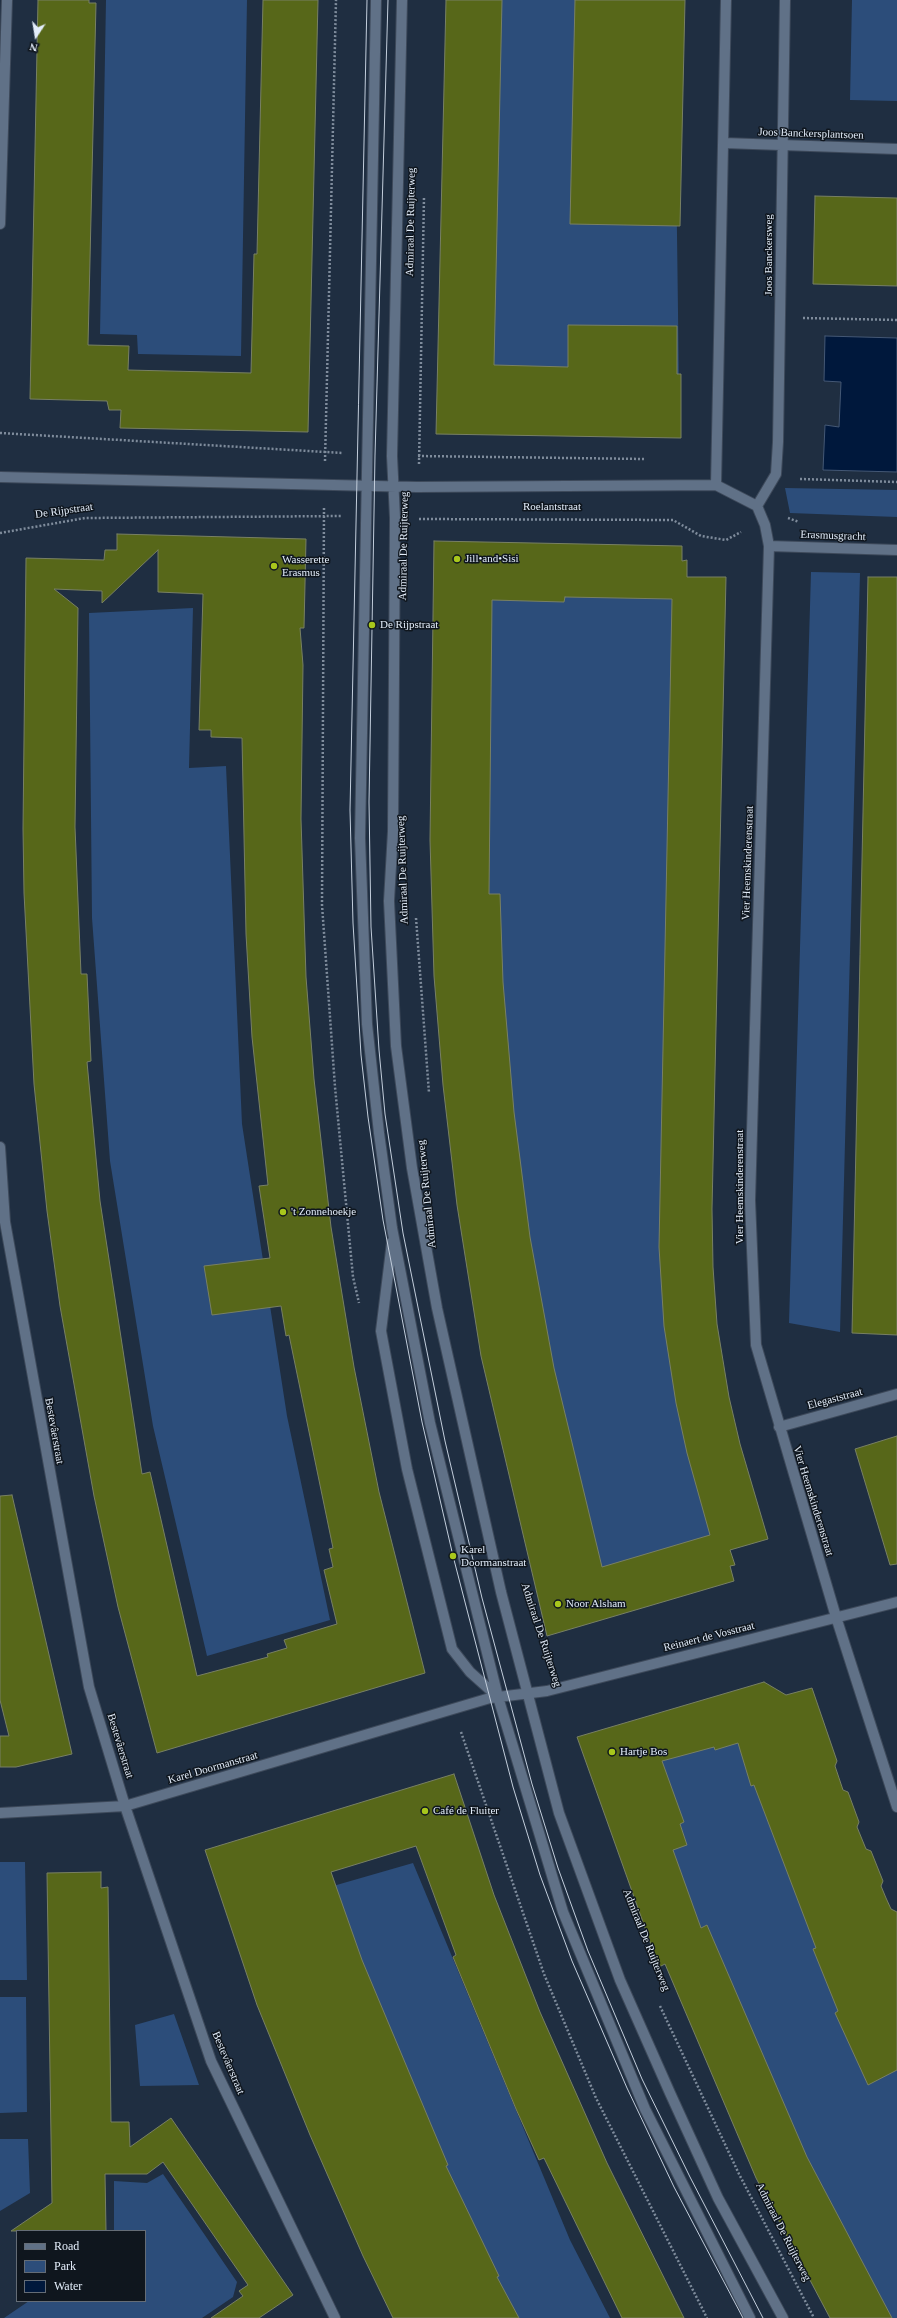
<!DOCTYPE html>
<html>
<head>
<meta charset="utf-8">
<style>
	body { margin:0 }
	#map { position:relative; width:897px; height:2318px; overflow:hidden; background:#1f2e41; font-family:Georgia,serif }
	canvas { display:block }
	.legend { position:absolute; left:16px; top:2230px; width:130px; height:72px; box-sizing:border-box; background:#0f161e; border:1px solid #646c76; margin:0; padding:5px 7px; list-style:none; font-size:12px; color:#e3edfa }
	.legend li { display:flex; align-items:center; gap:8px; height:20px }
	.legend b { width:20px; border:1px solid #646c76 }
	.north { position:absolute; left:16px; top:16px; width:40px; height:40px; -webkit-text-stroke:3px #0f161e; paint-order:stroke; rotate:192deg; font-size:11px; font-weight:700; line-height:16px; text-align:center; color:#e3edfa }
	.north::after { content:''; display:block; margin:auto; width:14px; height:18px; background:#e3edfa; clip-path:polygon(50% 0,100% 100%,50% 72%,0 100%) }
</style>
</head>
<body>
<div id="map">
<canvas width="897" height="2318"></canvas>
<ul class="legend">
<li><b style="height:5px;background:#607187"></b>Road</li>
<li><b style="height:11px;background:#2c4d7a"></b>Park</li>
<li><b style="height:11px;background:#00183c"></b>Water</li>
</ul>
<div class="north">N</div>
</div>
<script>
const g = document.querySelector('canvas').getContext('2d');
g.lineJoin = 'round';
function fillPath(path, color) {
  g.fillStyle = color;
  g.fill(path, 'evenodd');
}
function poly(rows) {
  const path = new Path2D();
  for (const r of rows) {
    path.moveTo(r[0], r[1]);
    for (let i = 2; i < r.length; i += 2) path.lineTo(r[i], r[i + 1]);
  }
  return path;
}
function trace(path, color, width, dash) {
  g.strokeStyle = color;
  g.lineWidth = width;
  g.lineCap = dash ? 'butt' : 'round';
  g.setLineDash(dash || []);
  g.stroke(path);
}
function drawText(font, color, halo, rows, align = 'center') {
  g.font = font + ' Georgia,serif';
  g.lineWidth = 3;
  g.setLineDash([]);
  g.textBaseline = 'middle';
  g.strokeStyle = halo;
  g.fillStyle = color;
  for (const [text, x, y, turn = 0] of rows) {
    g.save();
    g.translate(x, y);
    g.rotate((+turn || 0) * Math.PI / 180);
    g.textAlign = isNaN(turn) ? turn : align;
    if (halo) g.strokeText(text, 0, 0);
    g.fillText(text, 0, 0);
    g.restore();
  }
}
fillPath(poly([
	[106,0,247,0,241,356,138,354,137,335,100,334],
	[485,0,674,0,679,390,482,386],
	[852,0,897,0,897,101,850,100],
	[785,488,897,490,897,517,790,513],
	[811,572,860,573,840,1332,789,1323],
	[477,590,697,593,689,1351,727,1545,588,1589,467,926],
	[193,608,189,768,226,766,242,1124,287,1416,330,1620,207,1656,153,1426,110,1161,92,918,89,613],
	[774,1714,897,2026,897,2318,869,2318,621,1755],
	[0,1862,25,1862,27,1980,0,1980],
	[413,1863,570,2240,610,2318,465,2318,288,1899],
	[0,1997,26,1997,27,2112,0,2113],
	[174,2014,199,2085,140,2086,135,2025],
	[0,2139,28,2139,30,2193,0,2211],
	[163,2174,237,2282,233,2297,202,2318,4,2318,29,2301,145,2301,145,2231,114,2231,114,2181,147,2183]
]), '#2c4d7a');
const water = poly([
	[825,336,897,338,897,472,823,470,825,425,839,427,841,382,824,381,825,336]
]);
fillPath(water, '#00183c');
trace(water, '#445875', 1);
const building = poly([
	[38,0,89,0,89,3,96,3,88,345,129,346,128,370,251,373,254,254,257,254,263,0,318,0,308,432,120,428,121,410,109,410,107,401,30,399,38,0],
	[446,0,502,0,494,365,568,367,568,325,677,326,677,374,681,374,681,438,436,434,446,0],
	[575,0,685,0,680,226,570,224,575,0],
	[815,196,897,198,897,286,813,284,815,196],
	[117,534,306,539,304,628,300,628,303,665,301,819,306,977,314,1079,331,1227,354,1367,379,1492,425,1673,157,1753,118,1607,94,1496,60,1306,47,1211,34,1084,24,893,23,829,26,558,104,560,105,550,117,550,117,534],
	[158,550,158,592,203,594,199,730,211,730,211,737,242,738,246,934,252,1037,268,1185,259,1186,270,1258,204,1266,212,1315,281,1306,286,1336,289,1335,333,1548,329,1549,333,1567,324,1570,337,1624,284,1640,287,1648,267,1654,268,1657,197,1676,150,1472,142,1474,100,1201,87,1062,91,1061,87,974,81,974,75,827,78,608,54,589,102,591,102,603,158,550],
	[434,541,682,546,682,561,687,560,687,577,726,577,712,1209,713,1267,717,1324,729,1397,740,1444,768,1539,730,1550,735,1565,730,1566,734,1581,547,1636,481,1356,457,1205,443,1085,434,976,430,840,434,541],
	[565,597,672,599,659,1247,664,1326,676,1403,687,1453,710,1535,602,1567,554,1368,530,1237,514,1112,503,982,500,894,489,894,492,600,564,602,565,597],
	[868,577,897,577,897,1335,852,1333,868,577],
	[897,1436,897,1564,890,1565,855,1449,897,1436],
	[12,1495,72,1754,16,1767,0,1767,0,1736,9,1736,0,1700,0,1496,12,1495],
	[764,1682,786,1695,812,1688,837,1761,835,1766,843,1790,848,1792,859,1822,857,1827,866,1849,871,1851,883,1881,881,1886,886,1898,891,1909,897,1912,897,2070,868,2085,835,2013,838,2011,813,1949,816,1948,754,1785,751,1786,738,1743,715,1750,714,1747,662,1761,684,1822,680,1824,687,1845,673,1850,701,1928,707,1925,807,2157,892,2318,830,2318,756,2178,665,1964,659,1967,577,1737,764,1682],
	[454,1774,494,1895,540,2012,607,2163,684,2318,622,2318,544,2158,539,2160,516,2109,453,1957,456,1955,416,1846,331,1872,362,1960,448,2165,446,2166,499,2276,497,2277,519,2318,393,2318,363,2256,310,2135,257,2005,205,1850,454,1774],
	[101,1872,101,1888,108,1887,111,2122,129,2122,130,2147,171,2118,293,2295,259,2318,211,2318,243,2296,239,2291,248,2285,163,2162,147,2174,105,2174,106,2231,11,2231,52,2203,47,1873,101,1872]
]);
fillPath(building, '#576719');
trace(building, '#788064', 1);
const minor = poly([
	[376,0,360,838,367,1024,379,1133,392,1228,430,1423,498,1697,563,1912,645,2109,750,2318],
	[402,0,392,456,395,518,393,831,389,901,396,1046,412,1168,437,1308,501,1592,559,1813,620,1980,670,2093,718,2198,783,2318],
	[724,143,897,149],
	[0,224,7,0],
	[0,477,417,487,716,485,757,506,765,525,769,546,750,1200,756,1345,836,1617,897,1807],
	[716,485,726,0],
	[757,506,776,474,778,442,785,0],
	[769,546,897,550],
	[0,1147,5,1222,89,1687,125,1806,211,2061,335,2318],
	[392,1242,381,1331,407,1469,452,1649,470,1672,498,1697],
	[779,1427,897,1394],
	[0,1813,125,1806,490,1698,547,1691,897,1602]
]);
trace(minor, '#3d495a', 12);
trace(poly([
	[803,318,897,320],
	[0,433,343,453],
	[418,456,645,459],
	[325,461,336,0],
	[419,464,424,197],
	[800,479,897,482],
	[324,508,322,905,335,1087,353,1277,359,1303],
	[788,518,799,522],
	[419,519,673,520,701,536,726,540,741,532],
	[0,533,85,518,342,516],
	[416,918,429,1093],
	[461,1732,544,1974,596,2098,707,2318],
	[660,2006,739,2174,814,2318]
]), '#7f8c9c', 2.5, [2, 2]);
trace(minor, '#607187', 10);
trace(poly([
	[367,0,350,810,353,923,361,1055,368,1117,383,1220,422,1422,453,1556,513,1787,540,1875,572,1961,627,2088,674,2187,743,2318],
	[388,0,375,455,369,802,371,927,379,1050,385,1114,403,1233,445,1441,482,1598,532,1784,558,1868,588,1951,642,2079,690,2177,763,2318]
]), '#c3cedc', 1);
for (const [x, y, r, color] of [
	[457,559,4,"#a8c71c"],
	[274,566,4,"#a8c71c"],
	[372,625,4,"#a8c71c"],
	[283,1212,4,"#a8c71c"],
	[453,1556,4,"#a8c71c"],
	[558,1604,4,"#a8c71c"],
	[612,1752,4,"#a8c71c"],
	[425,1811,4,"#a8c71c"]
]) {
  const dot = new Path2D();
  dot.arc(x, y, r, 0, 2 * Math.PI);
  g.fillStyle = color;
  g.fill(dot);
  trace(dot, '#0f161e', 1.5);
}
drawText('11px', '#e3edfa', '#0f161e', [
	["Joos Banckersplantsoen",811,134,2],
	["Admiraal De Ruijterweg",411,222,-89],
	["Joos Banckersweg",769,255,-90],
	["Roelantstraat",552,507],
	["De Rijpstraat",64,511,-8],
	["Erasmusgracht",833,536,2],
	["Admiraal De Ruijterweg",404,546,-89],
	["Vier Heemskinderenstraat",748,863,-88],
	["Admiraal De Ruijterweg",403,870,-92],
	["Vier Heemskinderenstraat",740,1187,-90],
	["Admiraal De Ruijterweg",427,1194,-96],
	["Elegaststraat",835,1399,-15],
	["Bestevâerstraat",54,1431,80],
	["Vier Heemskinderenstraat",813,1501,73],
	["Admiraal De Ruijterweg",541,1635,72],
	["Reinaert de Vosstraat",709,1637,-14],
	["Bestevâerstraat",120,1746,73],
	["Karel Doormanstraat",213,1768,-16],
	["Admiraal De Ruijterweg",646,1940,68],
	["Bestevâerstraat",228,2063,67],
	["Admiraal De Ruijterweg",783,2232,63]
]);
drawText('11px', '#e3edfa', '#0f161e', [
	["Jill•and•Sisi",465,559],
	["Wasserette",282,560],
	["Erasmus",282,573],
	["De Rijpstraat",380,625],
	["'t Zonnehoekje",291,1212],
	["Karel",461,1550],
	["Doormanstraat",461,1563],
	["Noor Alsham",566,1604],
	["Hartje Bos",620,1752],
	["Café de Fluiter",433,1811]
], 'left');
</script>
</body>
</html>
